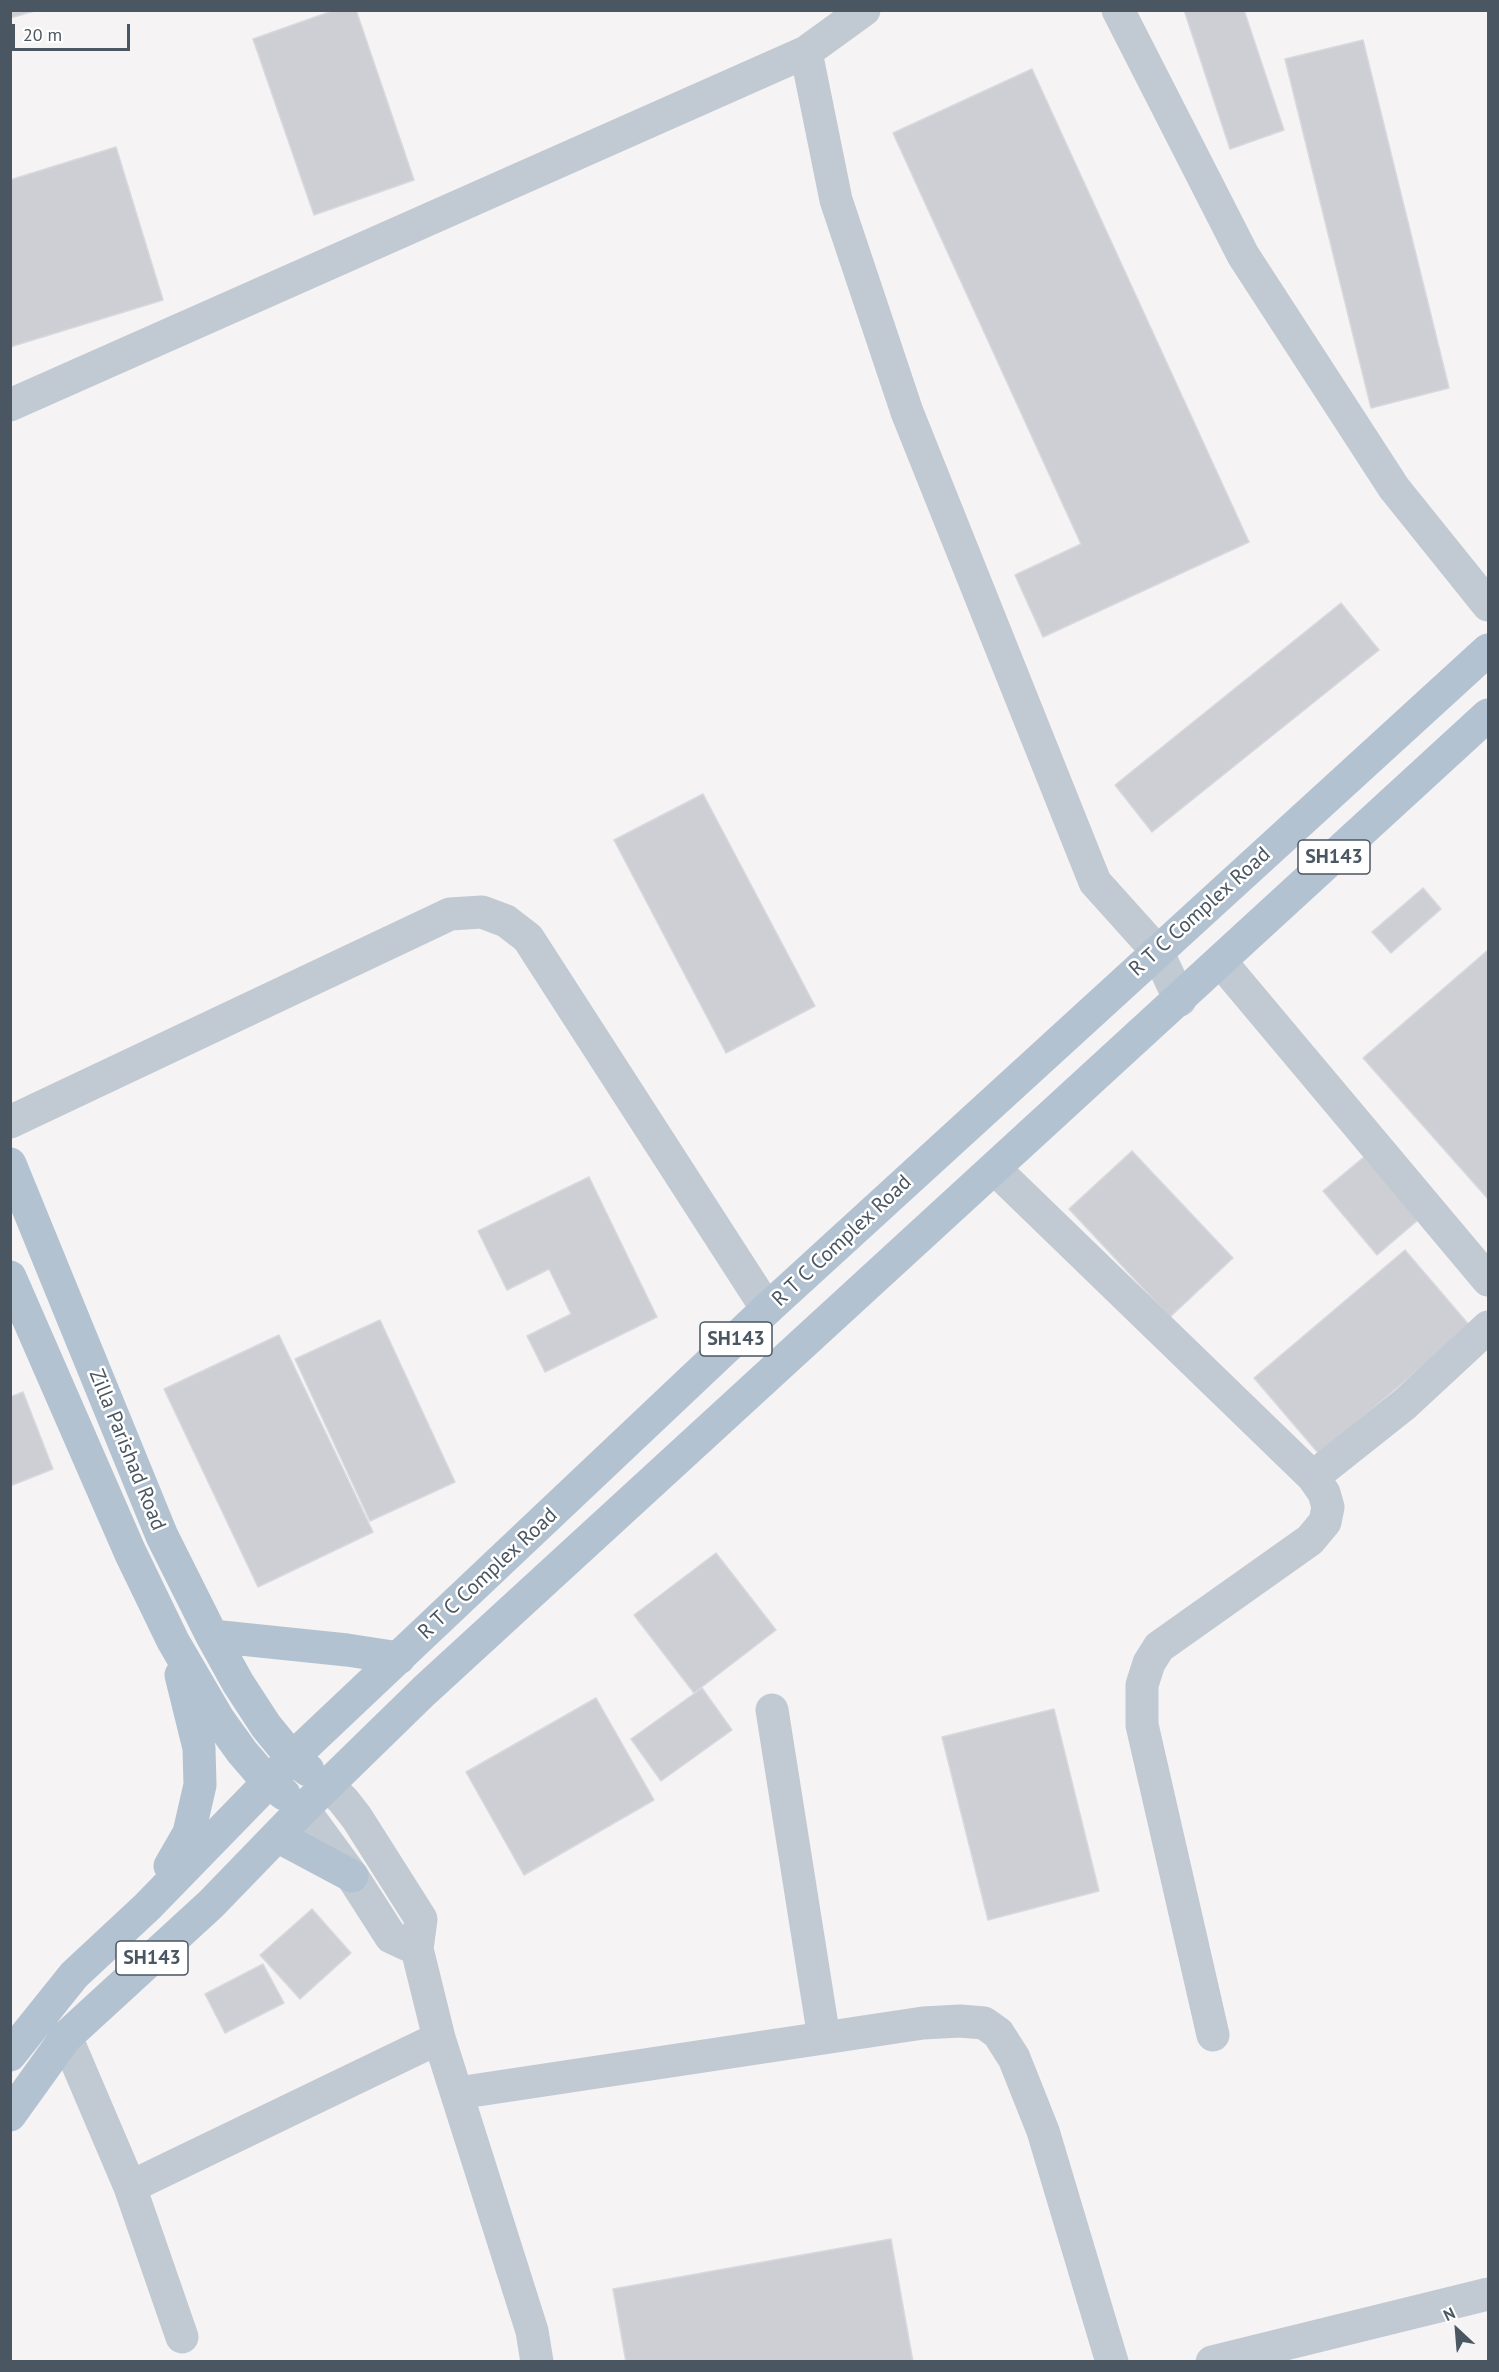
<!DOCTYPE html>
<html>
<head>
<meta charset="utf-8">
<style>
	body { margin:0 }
	#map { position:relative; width:1499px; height:2372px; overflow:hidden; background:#f5f3f3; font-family:"PT Sans",sans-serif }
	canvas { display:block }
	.frame { position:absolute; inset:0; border:12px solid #4a5661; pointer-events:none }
	.north { position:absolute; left:1427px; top:2300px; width:60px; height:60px; -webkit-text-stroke:4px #fff; paint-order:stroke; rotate:334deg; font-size:16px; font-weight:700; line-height:24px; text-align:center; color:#4a5661 }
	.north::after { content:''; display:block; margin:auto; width:21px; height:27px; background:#4a5661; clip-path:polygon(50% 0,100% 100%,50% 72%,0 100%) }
	.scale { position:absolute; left:12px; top:24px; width:118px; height:27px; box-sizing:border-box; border:3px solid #4a5661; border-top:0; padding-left:8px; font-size:18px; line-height:21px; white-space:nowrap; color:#4a5661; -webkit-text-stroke:4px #fff; paint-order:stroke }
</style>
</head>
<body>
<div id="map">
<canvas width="1499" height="2372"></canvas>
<div class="frame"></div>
<div class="north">N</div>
<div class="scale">20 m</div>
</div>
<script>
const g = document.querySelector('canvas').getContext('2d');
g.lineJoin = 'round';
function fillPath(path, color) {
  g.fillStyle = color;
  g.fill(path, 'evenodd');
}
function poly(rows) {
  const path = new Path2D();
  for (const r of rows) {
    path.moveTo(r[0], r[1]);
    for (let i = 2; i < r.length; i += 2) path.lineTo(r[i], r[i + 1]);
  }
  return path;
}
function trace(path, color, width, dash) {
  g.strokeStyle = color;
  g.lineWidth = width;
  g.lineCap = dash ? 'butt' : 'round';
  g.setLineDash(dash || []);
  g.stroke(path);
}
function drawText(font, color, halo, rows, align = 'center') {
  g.font = font + ' "PT Sans",sans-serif';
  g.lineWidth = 5;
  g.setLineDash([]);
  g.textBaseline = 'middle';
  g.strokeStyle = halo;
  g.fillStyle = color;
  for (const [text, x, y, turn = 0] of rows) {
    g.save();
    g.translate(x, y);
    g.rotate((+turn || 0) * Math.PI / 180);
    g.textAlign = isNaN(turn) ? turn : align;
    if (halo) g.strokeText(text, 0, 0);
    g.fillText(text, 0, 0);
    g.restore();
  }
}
const building = poly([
	[10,10,38,10,10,18,10,10],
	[335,10,356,10,414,180,314,215,253,39,335,10],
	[1184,10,1244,10,1284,130,1230,149,1184,10],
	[1363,40,1449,388,1371,408,1285,59,1363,40],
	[1032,69,1249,542,1043,637,1015,575,1081,544,893,133,1032,69],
	[116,147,163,300,10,347,10,180,116,147],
	[1341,603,1379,650,1152,832,1115,785,1341,603],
	[703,794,815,1006,726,1053,614,840,703,794],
	[1423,888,1441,909,1391,953,1372,932,1423,888],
	[1488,950,1488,1199,1363,1058,1488,950],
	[1132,1151,1233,1258,1170,1317,1069,1209,1132,1151],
	[1364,1157,1418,1220,1377,1255,1323,1191,1364,1157],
	[589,1177,657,1317,545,1372,527,1336,571,1314,549,1269,507,1290,478,1231,589,1177],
	[1405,1250,1470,1326,1319,1454,1254,1378,1405,1250],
	[380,1320,455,1482,370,1521,295,1359,380,1320],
	[279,1335,373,1532,258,1587,164,1389,279,1335],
	[23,1392,53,1469,10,1486,10,1397,23,1392],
	[716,1553,776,1630,694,1693,634,1615,716,1553],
	[702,1688,732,1730,661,1781,631,1739,702,1688],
	[596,1698,654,1800,524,1875,466,1772,596,1698],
	[1054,1709,1099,1891,988,1920,942,1737,1054,1709],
	[312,1909,351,1953,300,1999,260,1955,312,1909],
	[263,1964,284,2003,225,2033,205,1994,263,1964],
	[891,2239,913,2362,626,2362,613,2289,891,2239]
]);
fillPath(building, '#cdcfd5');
trace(building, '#d7d9de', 1.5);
trace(poly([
	[1118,10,1243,255,1394,488,1488,605],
	[806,52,836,200,907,412,1095,882,1157,951,1180,1000],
	[10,405,806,52,864,10],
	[1221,962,1488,1280],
	[10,1122,450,914,482,912,506,921,528,938,767,1309],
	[995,1169,1313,1477,1324,1493,1328,1507,1325,1522,1310,1540,1159,1647,1149,1663,1142,1685,1142,1725,1213,2035],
	[1313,1477,1405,1404,1488,1327],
	[772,1710,824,2038],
	[328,1786,343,1800,357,1818,421,1919,417,1949,439,2038,532,2331,537,2362],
	[303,1809,352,1876,391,1937,417,1949],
	[66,2037,130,2187,182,2337],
	[458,2093,923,2023,960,2021,984,2023,998,2033,1014,2058,1043,2131,1112,2362],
	[130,2187,439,2038],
	[1212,2362,1488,2294]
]), '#c1cad2', 33);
trace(poly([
	[10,1164,162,1536,212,1636,238,1683,266,1726,292,1758,308,1770],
	[10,1277,130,1552,173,1641,219,1720,242,1752,267,1781,284,1794],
	[212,1636,347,1650,399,1658],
	[277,1836,352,1876],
	[170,1866,189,1833,200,1785,199,1748,181,1675],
	[10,2055,74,1975,147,1907,292,1758,767,1309,1488,650],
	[10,2115,66,2037,211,1904,303,1809,424,1691,1488,715]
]), '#b3c2d1', 33);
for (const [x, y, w] of [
	[1334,857,72],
	[736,1339,72],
	[152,1958,72]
]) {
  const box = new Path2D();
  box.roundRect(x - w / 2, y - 17, w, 34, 4.5);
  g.fillStyle = '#fff';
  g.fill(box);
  trace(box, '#4a5661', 1.5);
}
drawText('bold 20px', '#4a5661', null, [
	["SH143",1334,857],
	["SH143",736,1339],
	["SH143",152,1958]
]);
drawText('21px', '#4a5661', '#fff', [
	["R T C Complex Road",1200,912,-42],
	["R T C Complex Road",842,1241,-43],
	["Zilla Parishad Road",127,1450,68],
	["R T C Complex Road",488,1574,-43]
]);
</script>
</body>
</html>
